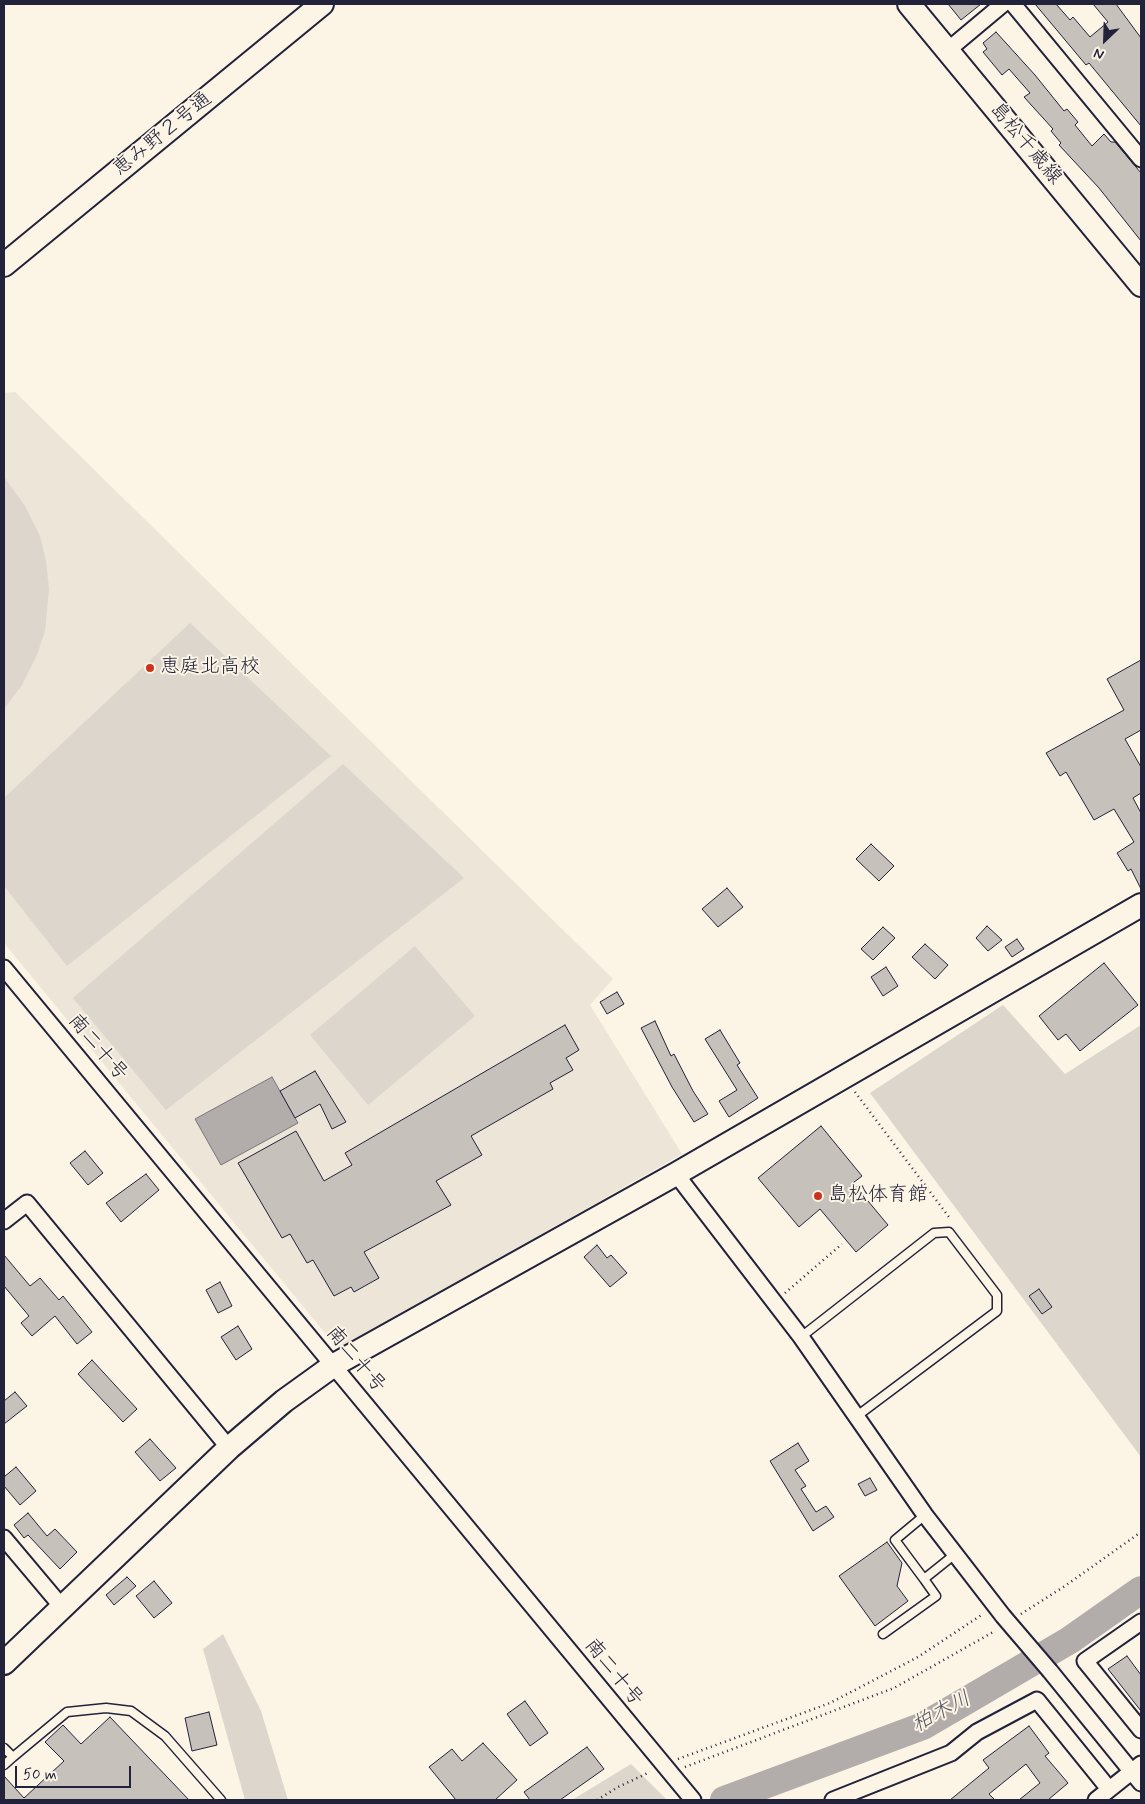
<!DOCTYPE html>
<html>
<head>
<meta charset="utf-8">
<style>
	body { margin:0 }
	#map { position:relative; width:1145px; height:1804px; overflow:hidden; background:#fcf5e5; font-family:Mynerve,sans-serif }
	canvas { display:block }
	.frame { position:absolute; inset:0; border:5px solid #22223b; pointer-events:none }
	.north { position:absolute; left:1080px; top:15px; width:50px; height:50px; -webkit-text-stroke:4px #fcf5e5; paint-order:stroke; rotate:204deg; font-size:14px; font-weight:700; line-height:20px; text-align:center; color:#22223b }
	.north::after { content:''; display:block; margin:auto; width:18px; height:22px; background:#22223b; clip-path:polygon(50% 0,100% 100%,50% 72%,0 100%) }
	.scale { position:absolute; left:15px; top:1766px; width:116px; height:22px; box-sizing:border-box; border:2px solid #22223b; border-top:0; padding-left:6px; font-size:15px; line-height:18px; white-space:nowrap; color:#22223b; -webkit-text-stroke:4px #fcf5e5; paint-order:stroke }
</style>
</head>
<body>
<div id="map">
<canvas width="1145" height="1804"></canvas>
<div class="frame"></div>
<div class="north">N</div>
<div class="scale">50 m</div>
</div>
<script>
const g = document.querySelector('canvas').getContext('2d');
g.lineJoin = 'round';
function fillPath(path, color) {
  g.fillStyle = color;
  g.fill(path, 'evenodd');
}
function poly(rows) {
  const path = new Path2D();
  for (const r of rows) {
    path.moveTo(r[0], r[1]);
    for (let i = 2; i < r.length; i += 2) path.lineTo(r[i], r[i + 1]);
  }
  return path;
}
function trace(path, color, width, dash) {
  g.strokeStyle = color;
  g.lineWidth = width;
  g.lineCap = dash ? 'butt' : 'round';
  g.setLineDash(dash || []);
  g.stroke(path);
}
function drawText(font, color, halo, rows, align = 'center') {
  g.font = font + ' Mynerve,"Klee One",sans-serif';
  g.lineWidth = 4;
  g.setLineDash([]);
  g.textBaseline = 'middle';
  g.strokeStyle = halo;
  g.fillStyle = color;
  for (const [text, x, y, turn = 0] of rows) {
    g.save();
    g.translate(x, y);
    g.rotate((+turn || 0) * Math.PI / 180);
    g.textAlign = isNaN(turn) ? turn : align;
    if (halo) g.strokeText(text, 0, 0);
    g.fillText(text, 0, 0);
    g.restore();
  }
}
fillPath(poly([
	[15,392,613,979,590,1005,682,1154,339,1350,4,943,4,393]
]), '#ece5d8');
fillPath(poly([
	[4,477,25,506,40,536,46,561,49,589,45,631,37,655,22,685,4,709],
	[190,623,331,756,67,966,4,886,4,798],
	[343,764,464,878,166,1110,73,998],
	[415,946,475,1016,368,1105,310,1035],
	[1003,1005,1065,1074,1141,1025,1141,1457,870,1093],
	[223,1634,261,1711,288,1800,245,1800,203,1649],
	[631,1764,667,1800,572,1800]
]), '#dcd6cc');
const water = poly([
	[272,1077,298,1123,221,1165,195,1119,272,1077]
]);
fillPath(water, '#b2adab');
trace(water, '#78757e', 1);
trace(poly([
	[724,1800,923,1726,1070,1640,1141,1590]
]), '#b2adab', 28);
const building = poly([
	[948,4,981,4,961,20,948,4],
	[1035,4,1056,4,1070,20,1073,17,1090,37,1108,22,1093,4,1116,4,1141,38,1141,126,1089,63,1086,65,1035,4],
	[996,32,1035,75,1064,111,1067,109,1078,122,1075,125,1092,146,1104,134,1111,142,1115,142,1141,173,1141,241,1099,188,1059,145,1061,143,1051,131,1053,129,1024,97,1030,93,1009,69,1002,75,983,52,987,49,983,43,996,32],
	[1141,660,1141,730,1125,739,1141,767,1141,793,1133,798,1141,813,1141,889,1131,869,1128,871,1117,853,1134,842,1114,809,1094,820,1066,772,1060,776,1046,753,1124,710,1107,679,1141,660],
	[871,844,894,866,879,881,856,859,871,844],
	[727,888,743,907,718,927,702,909,727,888],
	[987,926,1002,940,988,951,976,938,987,926],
	[883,927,895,938,873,960,861,949,883,927],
	[1017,939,1024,949,1012,957,1005,947,1017,939],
	[925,944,948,965,935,979,912,957,925,944],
	[1104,963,1138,1005,1080,1051,1066,1034,1058,1040,1039,1016,1104,963],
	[886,967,898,986,883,996,871,977,886,967],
	[617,992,624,1004,607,1014,600,1002,617,992],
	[655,1021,671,1056,674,1054,693,1091,708,1114,694,1122,672,1087,641,1028,655,1021],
	[565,1025,579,1050,566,1058,573,1070,550,1083,553,1089,471,1136,482,1155,436,1181,451,1205,364,1252,379,1278,354,1292,351,1287,334,1296,313,1260,307,1263,290,1234,282,1238,238,1163,296,1131,324,1181,352,1165,345,1153,565,1025],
	[720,1030,740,1063,737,1065,758,1098,729,1117,719,1101,737,1090,705,1039,720,1030],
	[315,1071,346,1122,332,1129,320,1104,295,1118,280,1091,315,1071],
	[821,1126,862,1176,853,1183,888,1225,856,1252,820,1209,799,1227,758,1178,821,1126],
	[85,1151,103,1173,88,1185,70,1163,85,1151],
	[146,1174,159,1190,121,1222,106,1203,146,1174],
	[597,1245,607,1258,611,1255,627,1273,610,1287,584,1257,597,1245],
	[4,1255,30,1286,40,1278,59,1300,63,1296,92,1332,77,1344,55,1316,32,1336,21,1323,29,1316,4,1286,4,1255],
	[220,1282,232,1306,218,1313,206,1290,220,1282],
	[1039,1289,1052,1307,1042,1314,1029,1296,1039,1289],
	[238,1326,252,1349,236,1360,221,1337,238,1326],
	[92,1360,137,1409,123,1422,78,1374,92,1360],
	[15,1392,27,1406,4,1424,4,1401,15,1392],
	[150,1439,176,1468,160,1481,135,1452,150,1439],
	[798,1443,809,1461,795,1470,806,1486,801,1489,816,1512,826,1506,834,1517,813,1531,770,1461,798,1443],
	[16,1467,36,1491,20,1505,4,1486,4,1477,16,1467],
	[870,1478,877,1490,865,1496,858,1484,870,1478],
	[28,1513,47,1536,55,1529,77,1552,60,1569,28,1535,24,1538,14,1525,28,1513],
	[887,1542,902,1563,897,1586,908,1601,875,1626,839,1576,887,1542],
	[127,1577,136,1586,114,1605,106,1595,127,1577],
	[154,1581,172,1603,154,1618,136,1596,154,1581],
	[1127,1656,1141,1675,1141,1711,1108,1669,1127,1656],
	[525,1701,548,1733,530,1746,507,1714,525,1701],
	[209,1712,217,1745,192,1751,185,1718,209,1712],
	[110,1717,189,1800,4,1800,4,1776,24,1798,64,1761,45,1742,63,1725,81,1744,110,1717],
	[1029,1726,1049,1753,1045,1756,1068,1783,1048,1800,1019,1800,1040,1783,1026,1764,989,1794,995,1800,950,1800,989,1768,983,1760,1029,1726],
	[483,1743,517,1780,495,1800,456,1800,429,1767,452,1749,462,1761,483,1743],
	[587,1747,604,1769,560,1800,530,1800,524,1792,587,1747]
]);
fillPath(building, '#c6c1bb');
trace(building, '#22223b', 1);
const lane = poly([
	[801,1337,934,1233,949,1232,997,1295,997,1311,857,1416],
	[925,1515,895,1540,924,1579,954,1555],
	[883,1634,936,1596,924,1579],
	[4,1748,13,1757,67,1712,106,1708,131,1711,165,1736,221,1800],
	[4,1765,13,1757]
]);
const street = poly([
	[1013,4,1141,159],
	[948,50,1003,4],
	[4,968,693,1800],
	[676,1174,801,1337,925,1515,1003,1616],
	[4,1221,27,1203,229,1448],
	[4,1538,62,1607],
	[1141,1622,1085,1661,1141,1730],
	[1050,1671,1141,1783],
	[833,1800,951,1753,977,1732,1037,1700,1109,1789],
	[1096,1800,1141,1764]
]);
const secondary = poly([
	[909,4,1141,285],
	[4,265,322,4],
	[4,1663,229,1448,284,1401,334,1365,676,1174,1141,905]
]);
trace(lane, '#22223b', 11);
trace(street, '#22223b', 19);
trace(secondary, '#22223b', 26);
trace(poly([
	[855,1092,949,1217],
	[785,1293,842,1244],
	[1021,1614,1065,1586,1141,1532],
	[678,1759,830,1703,918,1657,983,1614],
	[685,1767,894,1688,995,1631],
	[597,1800,618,1787,650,1772]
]), '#22223b', 2.5, [1, 4]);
trace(lane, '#fcf5e5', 8);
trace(street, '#fcf5e5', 15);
trace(secondary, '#fcf5e5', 22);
const streetBridge = poly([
	[1003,1616,1050,1671]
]);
trace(streetBridge, '#22223b', 19, []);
trace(streetBridge, '#fcf5e5', 15);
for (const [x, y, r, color] of [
	[150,668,5,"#c8321e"],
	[818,1196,5,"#c8321e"]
]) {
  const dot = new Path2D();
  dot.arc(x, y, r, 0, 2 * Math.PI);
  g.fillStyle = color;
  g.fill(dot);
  trace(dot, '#fcf5e5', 2);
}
drawText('20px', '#22223b', '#fcf5e5', [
	["恵み野２号通",163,135,-39],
	["島松千歳線",1025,144,50],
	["南二十号",97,1048,50],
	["南二十号",355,1360,50],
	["南二十号",613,1673,51]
]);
drawText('20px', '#22223b', '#fcf5e5', [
	["恵庭北高校",160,668],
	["島松体育館",828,1196]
], 'left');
drawText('italic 21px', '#545362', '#fcf5e5', [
	["柏木川",942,1713,-28]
]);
</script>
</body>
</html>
